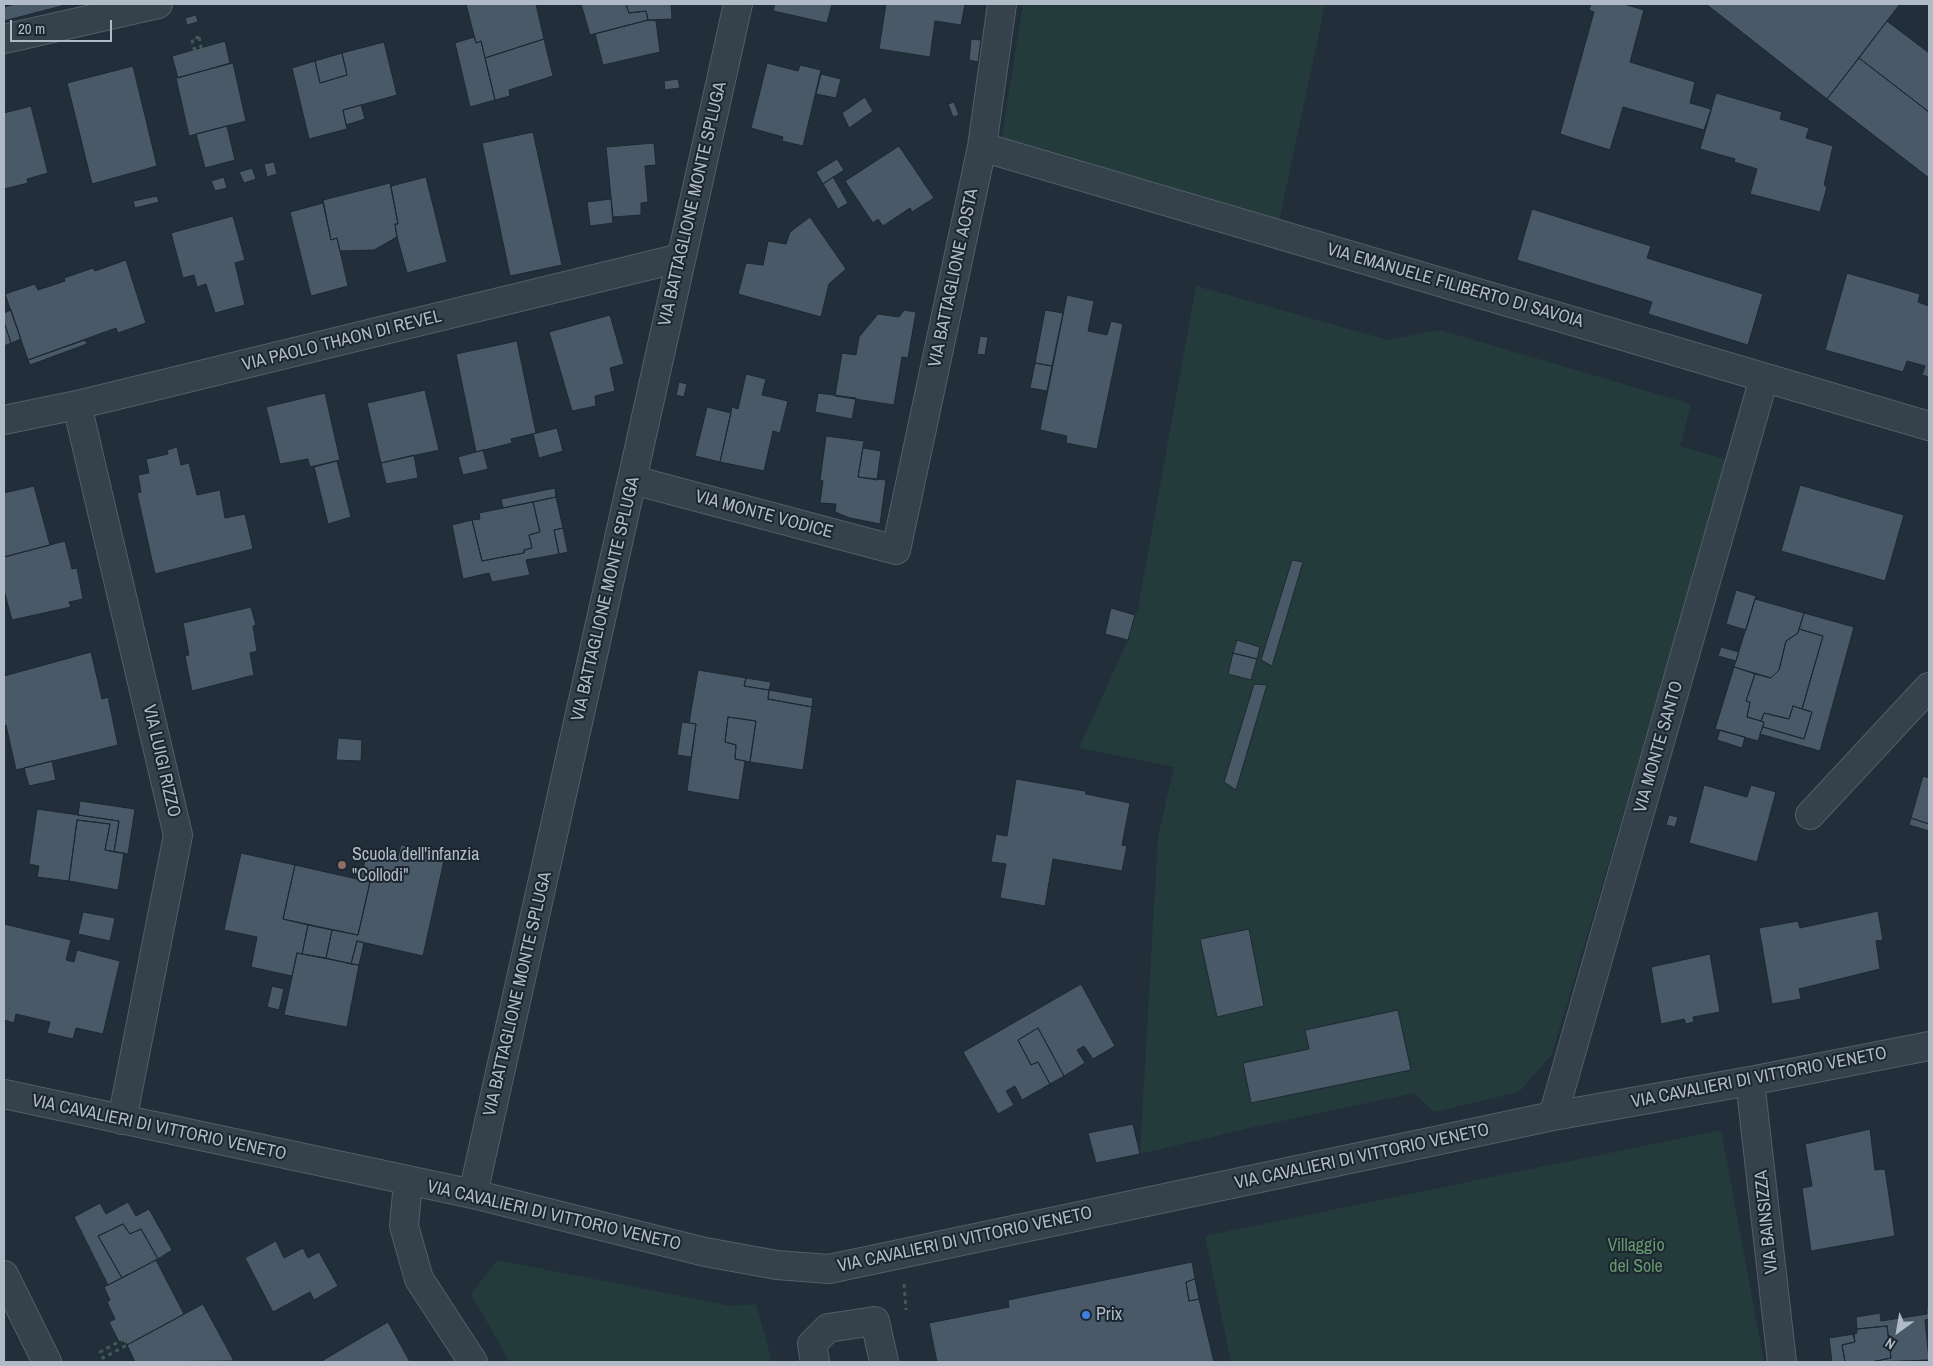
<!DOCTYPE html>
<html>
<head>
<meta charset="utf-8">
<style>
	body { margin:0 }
	#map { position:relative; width:1933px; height:1366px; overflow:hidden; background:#222f3b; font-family:"Archivo Narrow",sans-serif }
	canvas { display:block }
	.frame { position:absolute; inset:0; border:5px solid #b0bbc7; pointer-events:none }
	.north { position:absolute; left:1873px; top:1306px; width:50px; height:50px; -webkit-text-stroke:4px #1b2630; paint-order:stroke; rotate:212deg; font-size:14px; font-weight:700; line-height:20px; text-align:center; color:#b0bbc7 }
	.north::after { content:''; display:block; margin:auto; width:18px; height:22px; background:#b0bbc7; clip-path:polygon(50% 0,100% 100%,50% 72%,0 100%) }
	.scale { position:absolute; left:10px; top:20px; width:102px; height:22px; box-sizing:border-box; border:2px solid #b0bbc7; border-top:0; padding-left:6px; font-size:15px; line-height:18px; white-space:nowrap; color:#b0bbc7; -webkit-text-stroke:4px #1b2630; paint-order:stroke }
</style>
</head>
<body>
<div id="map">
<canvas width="1933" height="1366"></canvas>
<div class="frame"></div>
<div class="north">N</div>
<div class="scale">20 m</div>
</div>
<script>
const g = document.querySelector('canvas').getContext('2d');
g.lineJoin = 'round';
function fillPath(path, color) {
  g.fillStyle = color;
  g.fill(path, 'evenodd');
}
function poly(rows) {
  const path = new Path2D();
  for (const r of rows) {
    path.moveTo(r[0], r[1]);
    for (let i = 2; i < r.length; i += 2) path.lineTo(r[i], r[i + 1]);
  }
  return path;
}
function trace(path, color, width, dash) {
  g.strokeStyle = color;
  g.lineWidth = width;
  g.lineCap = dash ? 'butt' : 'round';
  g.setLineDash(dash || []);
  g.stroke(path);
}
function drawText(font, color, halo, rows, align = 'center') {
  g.font = font + ' "Archivo Narrow",sans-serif';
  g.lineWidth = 4;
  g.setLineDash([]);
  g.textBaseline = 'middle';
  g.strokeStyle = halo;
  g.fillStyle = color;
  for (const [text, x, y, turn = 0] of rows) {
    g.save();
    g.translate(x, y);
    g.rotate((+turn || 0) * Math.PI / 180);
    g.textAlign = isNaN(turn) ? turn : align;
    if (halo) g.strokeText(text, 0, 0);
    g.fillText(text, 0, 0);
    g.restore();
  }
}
fillPath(poly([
	[1023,4,1325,4,1280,217,1272,232,1017,159,1002,136],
	[1196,286,1388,340,1440,330,1691,404,1680,446,1728,460,1552,1054,1519,1092,1434,1112,1414,1093,1258,1126,1140,1154,1158,837,1174,767,1079,748,1128,640,1135,615,1137,614],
	[1721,1130,1764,1362,1231,1362,1205,1236],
	[497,1260,731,1306,756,1304,772,1362,510,1362,471,1294]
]), '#243b3c');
const building = poly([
	[15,4,69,4,4,21,4,7,15,4],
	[466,4,536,4,544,39,485,58,481,41,476,43,466,4],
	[581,4,626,4,629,13,646,11,648,20,590,35,581,4],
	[626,4,671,4,672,19,648,20,646,11,629,13,626,4],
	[775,4,832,4,827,23,773,11,775,4],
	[886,4,965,4,961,25,935,21,930,57,879,49,886,4],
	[1591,4,1624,4,1644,10,1630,62,1695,82,1690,103,1711,109,1704,130,1623,107,1610,150,1560,134,1594,12,1589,10,1591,4],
	[1706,4,1900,4,1827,99,1706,4],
	[196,15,198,22,187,25,185,18,196,15],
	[648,20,656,21,660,52,603,65,595,34,648,20],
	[1887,21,1929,53,1929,112,1859,58,1887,21],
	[474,37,476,43,481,41,495,100,470,107,455,43,474,37],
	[544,39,553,76,509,90,510,96,495,100,485,58,544,39],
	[971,39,981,40,978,62,969,60,971,39],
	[225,41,230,63,178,78,172,56,225,41],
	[384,42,397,95,343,110,347,129,309,139,292,68,315,61,320,83,347,75,342,53,384,42],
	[342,53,347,75,320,83,315,61,342,53],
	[1859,58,1929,112,1929,178,1827,99,1859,58],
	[233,63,246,121,189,136,176,78,233,63],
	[767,63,798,71,800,65,821,70,803,146,782,141,783,137,751,128,767,63],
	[133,66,157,166,92,184,67,83,133,66],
	[821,74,841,79,836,98,816,94,821,74],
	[678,79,680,88,665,90,664,81,678,79],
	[1716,93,1782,112,1780,119,1809,128,1806,138,1833,146,1824,185,1827,187,1820,212,1750,194,1757,169,1734,162,1735,159,1700,149,1716,93],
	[865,97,873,111,849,128,842,113,865,97],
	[954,102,959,115,953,117,948,104,954,102],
	[361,105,365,119,346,125,343,110,361,105],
	[31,106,48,173,27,179,28,183,4,189,4,113,31,106],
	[227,126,235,160,205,168,196,134,227,126],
	[533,132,562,265,510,276,482,143,533,132],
	[654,143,656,165,645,166,648,202,641,203,641,215,613,217,606,147,654,143],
	[899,146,934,198,912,212,910,208,883,226,878,219,873,223,845,181,899,146],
	[837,159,844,170,823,184,816,172,837,159],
	[274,162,277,174,267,177,264,164,274,162],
	[252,168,256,179,244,183,239,172,252,168],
	[224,177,227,188,215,191,211,181,224,177],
	[426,177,447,262,407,273,397,237,395,224,398,224,391,186,426,177],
	[833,177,848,203,838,209,823,184,833,177],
	[390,183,398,224,395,224,397,237,374,250,340,251,337,238,331,240,323,200,390,183],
	[157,196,159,202,135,208,133,201,157,196],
	[611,199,613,223,590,226,587,202,611,199],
	[323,203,331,240,337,238,348,286,311,296,290,212,323,203],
	[1532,209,1651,246,1647,258,1763,294,1748,345,1648,314,1652,302,1517,260,1532,209],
	[233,216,245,260,235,263,245,305,215,313,206,284,197,287,194,275,183,278,171,233,233,216],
	[810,217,846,269,829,284,821,317,738,294,746,263,763,265,768,241,786,244,790,232,810,217],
	[126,260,146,323,118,333,116,328,28,360,5,294,35,284,38,290,65,281,64,278,93,268,95,271,126,260],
	[1847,273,1920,294,1918,302,1929,306,1929,377,1922,375,1925,366,1907,361,1903,372,1825,350,1847,273],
	[1067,295,1094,301,1088,331,1107,335,1111,321,1123,324,1097,449,1066,443,1067,436,1040,430,1067,295],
	[11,310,21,339,11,343,4,322,4,313,11,310],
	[904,310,916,312,908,358,902,357,894,405,835,396,842,353,856,355,859,337,878,314,899,317,904,310],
	[1045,310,1063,313,1052,366,1035,363,1045,310],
	[610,315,624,364,610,368,615,391,595,396,596,406,572,411,549,332,610,315],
	[4,322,11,343,4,346,4,322],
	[980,336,988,337,985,355,977,354,980,336],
	[85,340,87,344,30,365,28,360,85,340],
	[517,341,536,433,511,439,512,443,476,452,456,354,517,341],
	[1035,363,1052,366,1047,391,1030,388,1035,363],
	[746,374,766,379,762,395,788,401,780,433,773,431,764,471,720,462,732,407,738,409,746,374],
	[679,382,687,384,684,397,676,395,679,382],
	[425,390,439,450,381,463,367,403,425,390],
	[325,393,340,460,310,467,308,459,280,464,266,407,325,393],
	[818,393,856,398,852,419,815,412,818,393],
	[707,407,731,413,720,462,695,456,707,407],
	[557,428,563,451,539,458,533,434,557,428],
	[826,436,864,441,858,477,886,480,880,524,850,518,835,512,836,504,820,503,823,481,820,480,826,436],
	[177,447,181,465,189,463,197,495,220,490,225,518,245,514,253,549,155,574,137,493,141,492,138,475,149,473,146,459,168,454,167,450,177,447],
	[863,448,881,451,877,480,858,477,863,448],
	[483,450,488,469,463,475,458,457,483,450],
	[414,455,418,478,386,484,381,463,414,455],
	[337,461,351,517,328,524,314,467,337,461],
	[1800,485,1904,515,1885,581,1781,551,1800,485],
	[34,486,50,545,4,557,4,493,34,486],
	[555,488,556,497,503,508,501,499,555,488],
	[556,497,563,528,554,530,559,554,526,560,530,575,492,582,489,573,463,579,452,525,472,520,482,561,524,553,524,550,532,548,529,535,540,532,533,502,556,497],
	[533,502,540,532,529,535,532,548,524,550,524,553,482,561,472,520,480,519,479,513,533,502],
	[563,528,568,552,559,554,554,530,563,528],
	[65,541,72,569,77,568,83,599,69,602,71,607,12,620,4,590,4,557,65,541],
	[1292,560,1303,562,1272,666,1261,660,1292,560],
	[1736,590,1756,596,1746,630,1726,624,1736,590],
	[1755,599,1804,613,1798,633,1786,641,1779,670,1771,678,1734,667,1755,599],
	[251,607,256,625,253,626,257,651,250,653,254,675,192,691,185,656,189,655,183,623,251,607],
	[1111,608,1135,615,1128,640,1105,634,1111,608],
	[1804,613,1854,627,1820,751,1760,734,1763,727,1804,739,1812,712,1802,709,1823,636,1799,629,1804,613],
	[1799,629,1823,636,1802,709,1793,706,1789,719,1764,713,1761,721,1747,717,1750,702,1746,701,1755,674,1771,678,1779,670,1786,641,1798,633,1799,629],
	[1237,640,1260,647,1257,659,1233,653,1237,640],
	[1721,647,1739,652,1736,661,1718,656,1721,647],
	[91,652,102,699,108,697,118,745,16,770,6,725,4,726,4,676,91,652],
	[1233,653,1257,659,1251,680,1228,674,1233,653],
	[1734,667,1755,674,1746,701,1750,702,1747,717,1764,722,1758,741,1715,729,1734,667],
	[698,670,746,678,744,686,769,690,768,699,812,707,803,770,750,762,756,721,728,717,725,742,736,745,735,759,745,761,739,800,687,791,696,724,689,723,698,670],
	[746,678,771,682,769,690,744,686,746,678],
	[1254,684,1267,685,1236,790,1224,782,1254,684],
	[769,690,813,698,812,707,768,699,769,690],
	[1793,706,1812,712,1804,739,1763,727,1764,722,1761,721,1764,713,1789,719,1793,706],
	[728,717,756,721,750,762,735,759,736,745,725,742,728,717],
	[682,722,696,724,691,757,677,755,682,722],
	[1720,730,1745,737,1742,748,1717,740,1720,730],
	[338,738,362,740,361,761,336,760,338,738],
	[52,761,56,780,29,786,24,768,52,761],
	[1923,776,1929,778,1929,824,1911,818,1923,776],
	[1016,779,1085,791,1086,794,1130,803,1122,845,1127,846,1122,871,1053,859,1045,906,1000,898,1006,864,991,862,996,834,1007,836,1016,779],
	[1704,785,1747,797,1751,785,1776,792,1757,862,1689,843,1704,785],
	[80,801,135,809,128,854,114,852,119,821,78,815,80,801],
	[37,809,119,821,114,852,105,850,110,824,77,820,69,881,37,877,39,866,29,864,37,809],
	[1669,815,1678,817,1675,827,1666,825,1669,815],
	[1911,818,1929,824,1929,831,1909,825,1911,818],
	[77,820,110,824,105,850,124,853,118,890,69,881,77,820],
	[401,845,445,856,423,956,357,941,351,964,326,958,332,930,358,935,370,882,360,880,367,853,397,860,401,845],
	[241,853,295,865,283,919,308,925,302,954,297,953,292,976,251,967,257,937,224,930,241,853],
	[295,865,370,882,358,935,283,919,295,865],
	[1878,911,1883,940,1876,941,1880,969,1799,989,1801,999,1772,1004,1759,928,1798,921,1800,928,1878,911],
	[83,912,115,918,110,941,78,934,83,912],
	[4,924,71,940,66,960,74,962,77,950,120,961,103,1034,76,1028,73,1039,47,1033,50,1022,16,1014,14,1023,4,1020,4,924],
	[308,925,332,930,326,958,302,954,308,925],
	[1249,929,1264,1006,1217,1017,1200,939,1249,929],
	[357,941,364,943,359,965,351,964,357,941],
	[297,953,359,965,347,1027,284,1015,297,953],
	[1710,954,1720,1012,1693,1017,1694,1022,1686,1024,1684,1019,1661,1024,1651,967,1710,954],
	[1081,984,1115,1046,1093,1059,1084,1046,1077,1050,1085,1063,1064,1076,1038,1028,1018,1040,1031,1065,1038,1062,1050,1084,1022,1100,1015,1086,1006,1091,1014,1105,998,1114,963,1052,1081,984],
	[272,986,284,989,279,1010,267,1007,272,986],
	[1398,1010,1411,1070,1251,1103,1243,1063,1309,1049,1305,1030,1398,1010],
	[1038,1028,1064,1076,1050,1084,1038,1062,1031,1065,1018,1040,1038,1028],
	[1133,1124,1140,1154,1096,1163,1088,1133,1133,1124],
	[1870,1129,1875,1170,1885,1169,1895,1236,1811,1251,1802,1188,1812,1186,1805,1144,1870,1129],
	[128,1202,136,1216,149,1209,172,1250,158,1259,141,1229,130,1234,123,1224,98,1236,122,1278,108,1285,74,1217,100,1203,106,1214,128,1202],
	[123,1224,130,1234,141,1229,158,1259,122,1278,98,1236,123,1224],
	[276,1241,284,1258,303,1248,308,1258,319,1252,338,1286,314,1300,310,1292,273,1312,245,1258,276,1241],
	[156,1260,184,1314,127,1345,124,1339,119,1342,109,1322,115,1319,107,1302,110,1300,104,1287,156,1260],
	[1192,1262,1195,1279,1186,1282,1189,1301,1199,1299,1214,1362,937,1362,929,1323,1009,1307,1008,1300,1192,1262],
	[1195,1279,1199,1299,1189,1301,1186,1282,1195,1279],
	[203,1304,234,1361,135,1362,127,1345,203,1304],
	[1927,1306,1929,1306,1929,1319,1925,1320,1929,1360,1871,1362,1891,1358,1887,1326,1857,1329,1856,1317,1880,1313,1881,1321,1927,1314,1927,1306],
	[388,1322,410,1362,320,1362,388,1322],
	[1887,1326,1891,1358,1871,1362,1845,1362,1842,1345,1855,1342,1853,1334,1857,1333,1857,1329,1887,1326],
	[1854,1334,1855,1342,1842,1345,1845,1362,1832,1362,1829,1338,1854,1334]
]);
fillPath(building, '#4a5967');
trace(building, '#1d2832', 1);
const minor = poly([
	[4,39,158,4],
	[982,147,1929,426],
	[77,405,178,835,122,1120],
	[4,420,77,405,680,258],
	[633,480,896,550,982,147,1002,4],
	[1810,815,1929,687],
	[1750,1081,1782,1362],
	[4,1094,473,1194,705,1252,777,1265,829,1269,1553,1116,1750,1081,1929,1046],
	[1553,1116,1764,378],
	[408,1182,404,1226,419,1279,473,1362],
	[473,1194,738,4],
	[4,1275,47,1362],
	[815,1362,812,1344,828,1328,875,1321,884,1362]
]);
trace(minor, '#535e69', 30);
trace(poly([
	[199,37,201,48,194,49,192,39,199,37],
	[904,1284,906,1310],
	[124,1339,127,1345,103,1358,100,1352,124,1339]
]), '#415858', 3, [4, 4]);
trace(minor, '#35414b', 28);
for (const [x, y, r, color] of [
	[342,865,5,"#8d6e63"],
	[1086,1315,5,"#3f7fe0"]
]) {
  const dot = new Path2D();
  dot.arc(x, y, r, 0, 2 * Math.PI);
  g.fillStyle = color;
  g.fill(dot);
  trace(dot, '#1b2630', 2);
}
drawText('18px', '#b0bbc7', '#1b2630', [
	["VIA BATTAGLIONE MONTE SPLUGA",693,204,-77],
	["VIA BATTAGLIONE AOSTA",954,278,-78],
	["VIA EMANUELE FILIBERTO DI SAVOIA",1455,286,16],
	["VIA PAOLO THAON DI REVEL",342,341,-14],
	["VIA MONTE VODICE",764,515,15],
	["VIA BATTAGLIONE MONTE SPLUGA",606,599,-77],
	["VIA MONTE SANTO",1659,747,-74],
	["VIA LUIGI RIZZO",161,761,77],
	["VIA BATTAGLIONE MONTE SPLUGA",518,994,-77],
	["VIA CAVALIERI DI VITTORIO VENETO",1759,1078,-11],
	["VIA CAVALIERI DI VITTORIO VENETO",159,1128,12],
	["VIA CAVALIERI DI VITTORIO VENETO",1362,1157,-12],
	["VIA CAVALIERI DI VITTORIO VENETO",554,1216,13],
	["VIA BAINSIZZA",1767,1222,-96],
	["VIA CAVALIERI DI VITTORIO VENETO",965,1240,-12]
]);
drawText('18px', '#b0bbc7', '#1b2630', [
	["Scuola dell'infanzia",352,855],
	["\"Collodi\"",352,876],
	["Prix",1096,1315]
], 'left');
drawText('18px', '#67986d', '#1b2630', [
	["Villaggio",1636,1246],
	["del Sole",1636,1267]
]);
</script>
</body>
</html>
